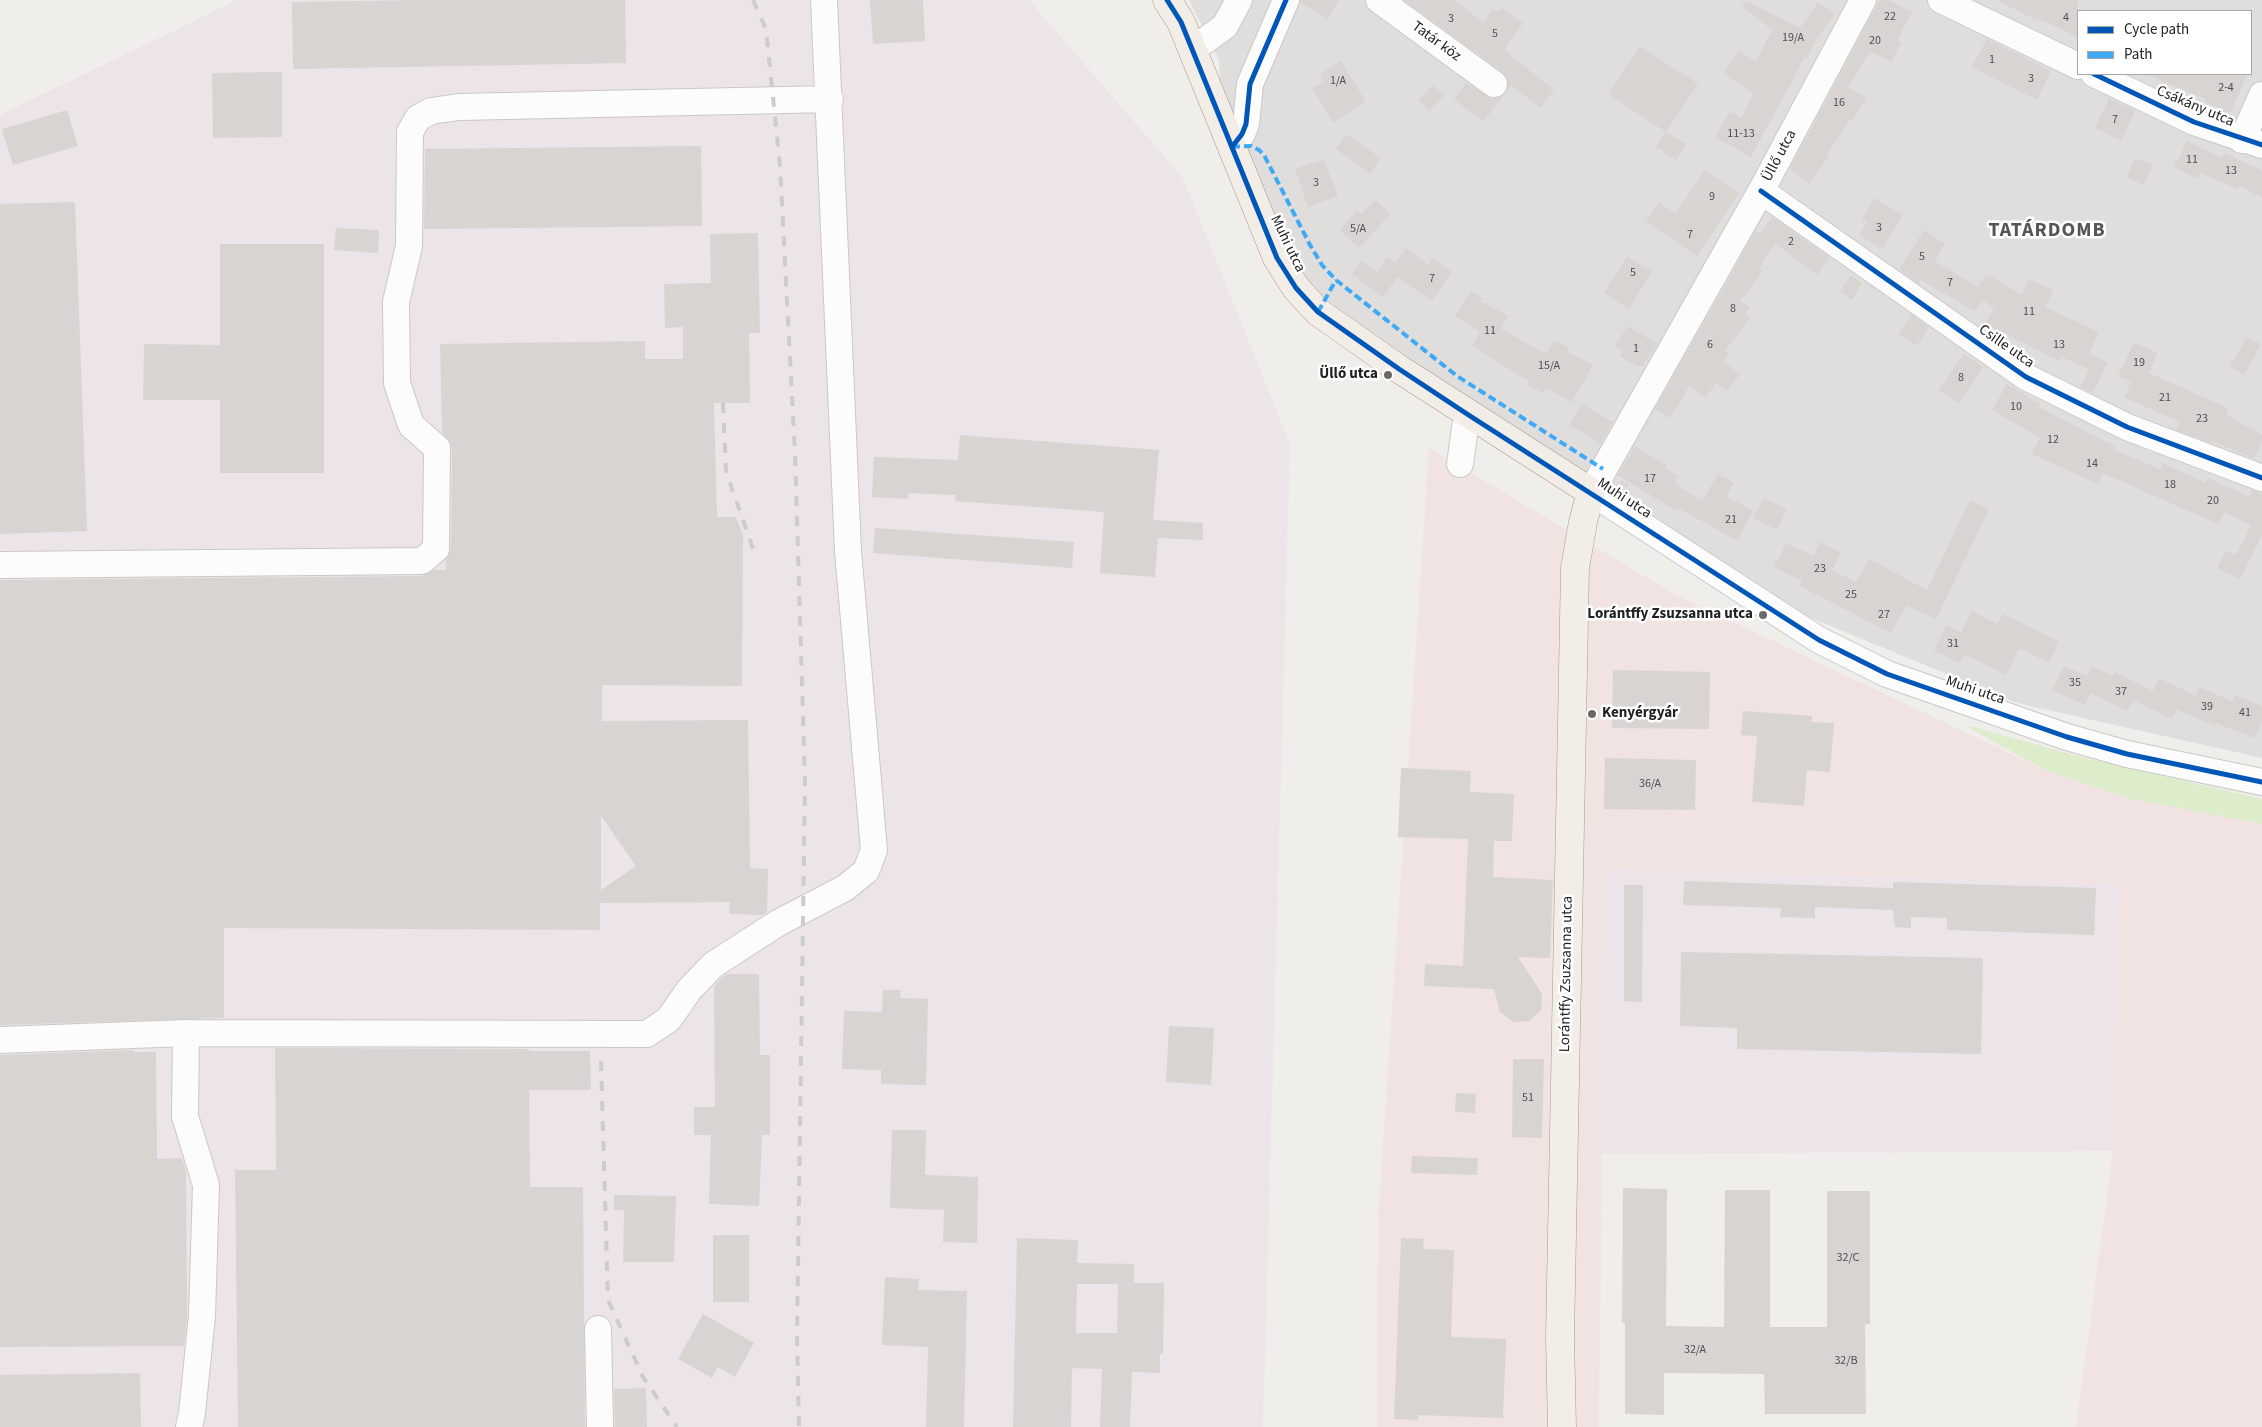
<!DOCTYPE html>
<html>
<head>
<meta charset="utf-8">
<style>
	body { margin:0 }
	#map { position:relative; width:2262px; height:1427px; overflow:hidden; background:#f0eeeb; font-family:"Source Sans 3",sans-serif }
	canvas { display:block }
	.legend { position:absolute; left:2077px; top:10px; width:175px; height:65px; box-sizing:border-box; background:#fff; border:1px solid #a7a7a7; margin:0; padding:6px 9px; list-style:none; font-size:15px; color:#222 }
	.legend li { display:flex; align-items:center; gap:10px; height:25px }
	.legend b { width:25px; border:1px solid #a7a7a7 }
</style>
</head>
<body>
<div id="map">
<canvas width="2262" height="1427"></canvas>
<ul class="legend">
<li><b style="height:6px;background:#0057b8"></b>Cycle path</li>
<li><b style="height:6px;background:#3fa9f5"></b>Path</li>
</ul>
</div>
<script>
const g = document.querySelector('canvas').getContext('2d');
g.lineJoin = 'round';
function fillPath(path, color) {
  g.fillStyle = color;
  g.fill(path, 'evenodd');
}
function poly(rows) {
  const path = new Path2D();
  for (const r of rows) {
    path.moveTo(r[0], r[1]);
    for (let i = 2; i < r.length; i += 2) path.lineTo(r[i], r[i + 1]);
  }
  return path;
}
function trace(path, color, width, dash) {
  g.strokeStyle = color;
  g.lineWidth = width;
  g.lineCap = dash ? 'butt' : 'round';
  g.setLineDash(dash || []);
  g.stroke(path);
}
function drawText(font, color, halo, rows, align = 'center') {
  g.font = font + ' "Source Sans 3",sans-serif';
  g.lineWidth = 5;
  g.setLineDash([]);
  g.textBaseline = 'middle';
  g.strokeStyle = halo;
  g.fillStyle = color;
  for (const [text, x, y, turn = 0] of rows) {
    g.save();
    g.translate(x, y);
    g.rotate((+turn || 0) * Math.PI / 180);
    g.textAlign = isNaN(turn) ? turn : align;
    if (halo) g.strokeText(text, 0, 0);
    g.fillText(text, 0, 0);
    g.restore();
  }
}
fillPath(poly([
	[1189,0,2262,0,2262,758,2017,703,1780,605,1294,288,1223,145,1219,60],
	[2078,11,2251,11,2251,74,2078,74]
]), '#dfdedc');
fillPath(poly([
	[1429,448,1676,595,2045,770,2128,798,2262,824,2262,1427,2076,1427,2113,1151,2120,884,1605,869,1599,1427,1377,1427,1378,1221]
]), '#f1e3e1');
fillPath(poly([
	[237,0,1029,0,1183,178,1290,444,1263,1427,0,1427,0,115],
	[1605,869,2120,884,2113,1151,1602,1154]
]), '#ede4e9');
fillPath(poly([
	[1962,724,2070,754,2262,799,2262,824,2128,798,2045,770]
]), '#ddeccb');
fillPath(poly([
	[421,0,625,0,626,63,293,69,292,2],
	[870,0,923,0,925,41,873,44],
	[1301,0,1339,0,1328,19,1300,2],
	[1404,0,1454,0,1483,22,1493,9,1498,12,1501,8,1523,23,1504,50,1554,90,1540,108,1511,85,1507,90,1508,78,1503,72],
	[1880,0,1888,0,1912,12,1897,40,1901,43,1891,62,1870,51,1848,87,1866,98,1852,121,1850,120,1827,154,1829,156,1809,183,1790,169],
	[1996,0,2078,0,2078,37,2039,19,2038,21],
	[1746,1,1800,28,1818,2,1835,14,1817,38,1807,59,1805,57,1751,157,1715,137,1730,111,1741,118,1754,94,1724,73,1739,51,1756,62,1772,30,1742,6],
	[1987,39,2051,71,2037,100,1971,67],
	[1640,46,1698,84,1666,132,1608,94],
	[1341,61,1366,102,1333,123,1312,88,1324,81,1320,74],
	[282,72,282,137,213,138,212,73],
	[2145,74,2247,74,2231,113,2205,102,2206,99],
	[1466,83,1492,99,1504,95,1483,122,1454,99],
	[1433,85,1444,95,1429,111,1419,101],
	[2109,99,2135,111,2121,141,2095,128],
	[67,110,78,146,13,165,2,129],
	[1666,132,1686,144,1676,160,1656,147],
	[1346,134,1381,158,1370,174,1336,149],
	[2187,141,2222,158,2224,153,2262,170,2262,197,2239,186,2238,189,2201,173,2198,179,2174,167],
	[701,146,702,226,424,229,425,149],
	[2135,158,2153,165,2144,185,2127,178],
	[1324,159,1338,196,1308,207,1295,169],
	[1705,170,1739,193,1697,256,1646,221,1659,202,1675,214],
	[1874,198,1903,215,1882,249,1859,235,1867,222,1862,219],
	[1375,200,1390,214,1359,248,1340,230,1357,211,1361,214],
	[75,202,87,531,0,534,0,204],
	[1772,217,1830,258,1817,275,1775,243,1759,268,1763,271,1740,301,1750,308,1745,314,1750,318,1725,351,1729,354,1723,361,1740,374,1727,391,1716,383,1705,398,1689,386,1670,418,1655,409,1756,231,1760,233],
	[336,228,379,230,378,253,334,250],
	[1924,230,1945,244,1934,261,1978,287,1986,274,2022,295,2029,279,2053,290,2045,307,2099,332,2089,353,2108,363,2092,393,2080,387,2089,369,2062,357,2060,361,2047,355,1985,323,1994,309,1983,300,1974,311,1921,280,1919,284,1899,269],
	[758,233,760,333,749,333,750,403,714,403,717,517,736,517,743,535,742,686,602,685,602,721,748,720,750,868,768,869,767,912,763,915,729,914,730,902,600,903,600,930,224,928,224,1018,0,1025,0,580,422,576,434,570,446,570,446,560,451,549,452,448,450,442,442,432,440,344,645,341,645,359,683,359,683,327,665,328,664,284,711,283,710,234],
	[601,816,636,866,601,890],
	[220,244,324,244,324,473,220,473,220,400,143,400,144,344,220,345],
	[1406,248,1428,265,1432,258,1452,272,1432,301,1397,277,1383,297,1352,274,1362,261,1377,272,1387,257,1395,263],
	[1627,256,1652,272,1629,309,1604,293],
	[1851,276,1862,283,1852,300,1840,291],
	[1471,291,1482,298,1480,301,1508,316,1501,329,1546,354,1554,340,1569,348,1567,351,1593,365,1572,402,1546,388,1543,393,1528,385,1530,382,1472,346,1480,332,1455,316],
	[1912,315,1929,327,1916,346,1899,334],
	[1628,326,1657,344,1643,366,1637,366,1620,356,1623,351,1615,346],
	[2247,337,2261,344,2244,375,2230,367],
	[2134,342,2158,353,2149,373,2228,408,2225,414,2262,435,2262,442,2253,458,2212,441,2211,443,2176,430,2180,422,2124,397,2131,382,2118,376],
	[1964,354,1983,367,1958,403,1939,390],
	[2007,384,2040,404,2038,407,2116,447,2114,450,2160,469,2163,463,2205,483,2208,478,2249,497,2252,490,2262,493,2262,534,2240,579,2217,568,2226,551,2236,555,2251,525,2224,512,2218,524,2103,473,2098,484,2032,454,2040,438,1992,410],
	[1582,404,1613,422,1601,443,1569,425],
	[960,435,1159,450,1153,520,1203,523,1203,540,1158,538,1155,577,1100,573,1104,512,955,501,956,495,908,493,908,499,872,497,874,457,958,460],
	[1635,446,1666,465,1665,468,1678,476,1674,483,1702,501,1718,474,1734,483,1726,497,1753,510,1738,541,1678,508,1676,511,1618,475],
	[1764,498,1787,509,1777,530,1753,518],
	[1970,500,1989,509,1936,619,1906,605,1891,633,1800,586,1802,581,1774,567,1786,543,1814,556,1820,542,1841,552,1832,570,1856,582,1869,559,1927,590],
	[875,528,1074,542,1072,568,873,553],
	[1972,611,1997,624,2003,614,2059,641,2049,663,2019,648,2006,675,1965,654,1959,663,1934,650,1947,625,1961,632],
	[2064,666,2087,676,2092,666,2113,676,2115,672,2153,691,2159,678,2196,696,2199,687,2232,701,2235,695,2262,706,2262,721,2255,738,2216,723,2215,726,2176,709,2172,719,2133,700,2127,711,2091,693,2085,705,2052,690],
	[1613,670,1710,672,1709,729,1612,728],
	[1743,711,1812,716,1811,722,1834,723,1830,772,1807,770,1804,806,1752,802,1757,736,1741,735],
	[1605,758,1696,760,1695,810,1604,809],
	[1401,768,1471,771,1470,792,1514,794,1512,841,1494,841,1493,877,1553,880,1550,958,1518,957,1542,994,1541,1010,1529,1021,1513,1022,1500,1012,1494,989,1424,986,1425,964,1463,966,1468,839,1398,837],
	[1684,881,1893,888,1893,882,2096,888,2094,935,1947,930,1947,918,1911,917,1911,928,1895,927,1893,910,1815,907,1815,918,1780,917,1781,908,1683,905],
	[1624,885,1643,885,1642,1002,1624,1001],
	[1681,952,1983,958,1981,1054,1737,1049,1737,1028,1680,1026],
	[726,974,759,974,760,1055,770,1055,770,1135,762,1135,759,1206,709,1204,711,1135,694,1135,694,1107,715,1107,714,986],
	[883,990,901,990,900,998,928,999,926,1085,881,1084,881,1070,842,1069,844,1011,882,1012],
	[1169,1026,1214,1028,1211,1085,1166,1082],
	[275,1048,529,1049,529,1051,590,1051,591,1090,529,1090,530,1187,583,1187,585,1427,238,1427,235,1170,276,1170],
	[134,1050,134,1052,156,1052,157,1159,182,1158,186,1171,187,1317,184,1346,0,1347,0,1055],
	[1513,1059,1544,1059,1542,1138,1512,1137],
	[1456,1093,1476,1094,1475,1113,1455,1112],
	[892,1130,926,1130,925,1175,978,1177,977,1243,943,1242,944,1210,890,1208],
	[1412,1156,1478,1158,1477,1175,1411,1173],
	[1623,1188,1667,1189,1666,1326,1724,1327,1725,1190,1770,1190,1770,1327,1827,1327,1827,1191,1870,1191,1870,1324,1865,1324,1866,1414,1765,1414,1764,1374,1664,1373,1664,1415,1625,1414,1625,1323,1622,1323],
	[614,1195,676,1196,674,1262,623,1262,624,1210,614,1210],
	[713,1235,749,1235,749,1302,713,1302],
	[1017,1238,1078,1240,1077,1263,1134,1264,1134,1283,1164,1283,1163,1354,1160,1354,1160,1373,1132,1372,1130,1427,1100,1427,1102,1369,1072,1368,1071,1427,1013,1427],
	[1077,1284,1118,1284,1117,1333,1076,1333],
	[1401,1238,1424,1239,1423,1249,1454,1250,1451,1337,1506,1339,1503,1418,1418,1415,1418,1420,1394,1419],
	[885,1277,919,1279,918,1290,967,1291,964,1427,926,1427,928,1347,882,1345],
	[703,1314,754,1343,735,1377,718,1367,712,1378,678,1359],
	[140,1373,141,1427,0,1427,0,1375],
	[646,1388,647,1427,615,1427,614,1389]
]), '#d7d4d2');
const minor = poly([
	[1379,0,1494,84],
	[1863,0,1761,191,1591,492,1819,640,1887,674,2067,737,2127,754,2262,782],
	[1941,0,2078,66],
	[1192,50,1225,26,1239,0],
	[2094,74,2194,122,2262,145],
	[2242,140,2262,95],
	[1232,147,1242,134,1246,124,1250,84,1286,0],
	[1761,191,2026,377,2127,427,2262,478],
	[1460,464,1467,414],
	[0,565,422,561,436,549,437,448,411,425,397,383,396,302,409,246,410,132,418,118,431,111,459,107,830,99],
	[186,1033,647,1034,669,1019,689,990,713,965,778,923,845,888,866,871,874,850,848,551,824,0],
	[0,1040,186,1033,185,1116,206,1185,202,1316,192,1413,189,1427],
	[598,1329,600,1427]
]);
const major = poly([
	[1167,0,1181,22,1277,258,1296,288,1318,312,1399,369,1591,492,1583,522,1575,568,1560,1337,1562,1427]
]);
trace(minor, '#c9c8c7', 28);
trace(major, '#a79c87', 29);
trace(poly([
	[1621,482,1629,487]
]), '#dccecd', 3, [2.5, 2.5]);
trace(minor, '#fdfcfc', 26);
trace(major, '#f2ede7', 28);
trace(poly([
	[753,0,766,29,780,166,795,454,805,782,797,1335,799,1427],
	[723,403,726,472,756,557],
	[601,1061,608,1300,643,1377,677,1427]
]), '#ccc', 4, [10, 10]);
trace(poly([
	[1232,147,1251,146,1259,150,1264,155,1310,245,1322,265,1336,280,1457,376,1603,469],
	[1318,312,1336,280]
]), '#3fa9f5', 4, [8, 4]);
trace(poly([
	[1167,0,1181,22,1277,258,1296,288,1318,312,1399,369,1467,414,1819,640,1887,674,2067,737,2127,754,2262,782],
	[2094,74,2194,122,2262,145],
	[1232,147,1242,134,1246,124,1250,84,1286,0],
	[1761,191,2026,377,2127,427,2262,478]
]), '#0057b8', 5);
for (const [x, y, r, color] of [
	[1388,375,5,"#6a6968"],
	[1763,615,5,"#6a6968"],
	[1592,714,5,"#6a6968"]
]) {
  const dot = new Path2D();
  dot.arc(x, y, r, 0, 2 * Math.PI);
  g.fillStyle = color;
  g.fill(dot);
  trace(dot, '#fff', 2);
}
drawText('12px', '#4f4e4e', null, [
	["22",1890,17],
	["4",2066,18],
	["3",1451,19],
	["5",1495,34],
	["19/A",1793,38],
	["20",1875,41],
	["1",1992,60],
	["3",2031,79],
	["1/A",1338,81],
	["2-4",2226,88],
	["16",1839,103],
	["7",2115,120],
	["11-13",1741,134],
	["11",2192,160],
	["13",2231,171],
	["3",1316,183],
	["9",1712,197],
	["3",1879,228],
	["5/A",1358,229],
	["7",1690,235],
	["2",1791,242],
	["5",1922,257],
	["5",1633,273],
	["7",1432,279],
	["7",1950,283],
	["8",1733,309],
	["11",2029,312],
	["11",1490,331],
	["6",1710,345],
	["13",2059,345],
	["1",1636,349],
	["19",2139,363],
	["15/A",1549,366],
	["8",1961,378],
	["21",2165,398],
	["10",2016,407],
	["23",2202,419],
	["12",2053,440],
	["14",2092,464],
	["17",1650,479],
	["18",2170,485],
	["20",2213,501],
	["21",1731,520],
	["23",1820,569],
	["25",1851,595],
	["27",1884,615],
	["31",1953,644],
	["35",2075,683],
	["37",2121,692],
	["39",2207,707],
	["41",2245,713],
	["36/A",1650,784],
	["51",1528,1098],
	["32/C",1848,1258],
	["32/A",1695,1350],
	["32/B",1846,1361]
]);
drawText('15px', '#222', '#fff', [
	["Tatár köz",1436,42,36],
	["Csákány utca",2195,107,23],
	["Üllő utca",1780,156,-62],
	["Muhi utca",1287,244,64],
	["Csille utca",2006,347,35],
	["Muhi utca",1624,499,33],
	["Muhi utca",1975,691,19],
	["Lorántffy Zsuzsanna utca",1567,974,-89]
]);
drawText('bold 15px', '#222', '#fff', [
	["Üllő utca",1378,375],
	["Lorántffy Zsuzsanna utca",1753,615],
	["Kenyérgyár",1602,714,"left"]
], 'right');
g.letterSpacing = '1px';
drawText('bold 20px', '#555', '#fff', [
	["TATÁRDOMB",2047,232]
]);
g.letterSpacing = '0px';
</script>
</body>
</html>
